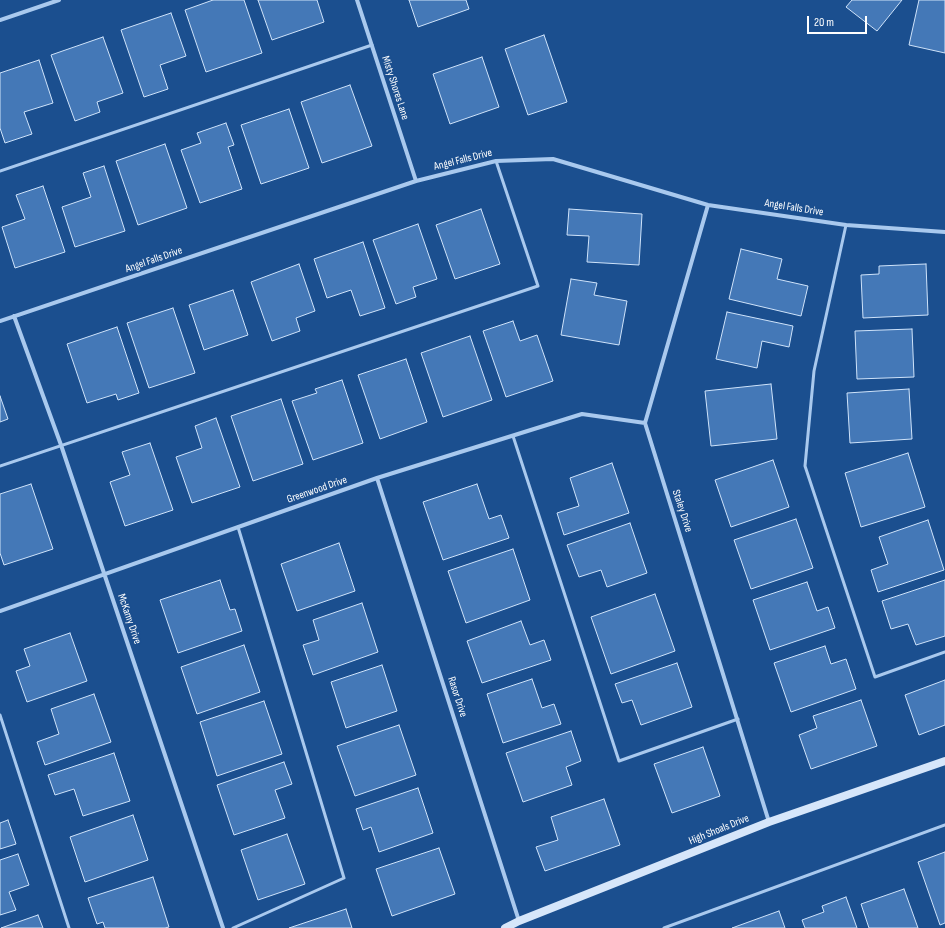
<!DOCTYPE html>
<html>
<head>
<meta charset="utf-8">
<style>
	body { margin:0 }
	#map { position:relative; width:945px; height:928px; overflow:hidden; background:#1b4f8f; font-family:"Sofia Sans Condensed",sans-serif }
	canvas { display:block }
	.scale { position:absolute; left:807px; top:16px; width:60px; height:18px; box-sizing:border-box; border:2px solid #fff; border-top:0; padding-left:5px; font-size:12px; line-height:14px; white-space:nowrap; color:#fff; -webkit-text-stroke:3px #1b4f8f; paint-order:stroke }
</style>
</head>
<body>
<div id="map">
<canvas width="945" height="928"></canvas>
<div class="scale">20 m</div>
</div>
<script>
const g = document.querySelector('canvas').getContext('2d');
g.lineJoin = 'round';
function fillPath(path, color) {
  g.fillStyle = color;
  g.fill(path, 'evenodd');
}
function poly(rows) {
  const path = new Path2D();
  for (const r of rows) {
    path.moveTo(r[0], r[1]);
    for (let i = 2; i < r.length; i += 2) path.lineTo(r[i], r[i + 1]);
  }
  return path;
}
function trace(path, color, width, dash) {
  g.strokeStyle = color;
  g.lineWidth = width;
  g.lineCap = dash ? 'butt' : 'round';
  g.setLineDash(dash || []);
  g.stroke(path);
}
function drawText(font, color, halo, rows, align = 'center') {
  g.font = font + ' "Sofia Sans Condensed",sans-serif';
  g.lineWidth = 3.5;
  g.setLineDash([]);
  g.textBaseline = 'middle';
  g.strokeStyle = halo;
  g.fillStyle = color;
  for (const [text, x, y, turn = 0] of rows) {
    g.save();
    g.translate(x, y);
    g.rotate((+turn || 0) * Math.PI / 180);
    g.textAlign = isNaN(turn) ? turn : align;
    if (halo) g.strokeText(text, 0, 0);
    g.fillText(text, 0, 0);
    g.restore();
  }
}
const building = poly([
	[213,0,244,0,262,53,206,72,185,10,213,0],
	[258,0,317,0,324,22,272,40,258,0],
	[409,0,466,0,469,9,418,27,409,0],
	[852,0,902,0,877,31,846,7,852,0],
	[919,0,945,0,945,53,909,45,919,0],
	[171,13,186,56,160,65,168,89,144,97,121,30,171,13],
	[544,35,567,102,528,115,505,49,544,35],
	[103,37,123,93,97,102,100,112,75,121,51,55,103,37],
	[482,57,499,107,450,124,433,74,482,57],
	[39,60,53,103,24,112,32,134,5,143,0,128,0,73,39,60],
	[350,85,372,146,322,163,301,102,350,85],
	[289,109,309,168,261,184,241,125,289,109],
	[226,123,234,145,228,147,242,189,200,203,181,150,201,143,197,133,226,123],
	[165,144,187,208,138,225,116,161,165,144],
	[104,166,125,231,75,247,62,207,91,197,83,173,104,166],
	[43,186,65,252,15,268,2,227,25,219,16,195,43,186],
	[481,209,500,264,455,279,436,225,481,209],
	[569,209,642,214,639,265,587,262,589,236,567,235,569,209],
	[418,224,437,279,413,287,416,297,396,304,373,240,418,224],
	[363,242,385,308,360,316,351,290,327,298,314,259,363,242],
	[741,249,782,259,777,279,808,286,801,316,729,299,741,249],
	[299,264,315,311,296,318,300,331,272,341,251,282,299,264],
	[926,264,928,315,863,318,861,275,879,274,879,266,926,264],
	[571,279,597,283,594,295,627,301,619,345,561,335,571,279],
	[233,290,248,335,204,350,189,305,233,290],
	[173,308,195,373,149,388,127,323,173,308],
	[727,312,793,326,789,347,762,341,757,368,716,359,727,312],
	[513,321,520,341,537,335,553,381,506,397,483,331,513,321],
	[117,327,139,393,118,400,116,394,87,403,67,344,117,327],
	[912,329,914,377,857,379,855,331,912,329],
	[470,336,492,400,443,417,421,353,470,336],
	[406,359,427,422,380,439,358,375,406,359],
	[342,380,363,443,313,460,292,401,317,393,315,389,342,380],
	[771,384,777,439,711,446,705,391,771,384],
	[909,389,912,439,850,443,847,393,909,389],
	[0,396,8,419,0,422,0,396],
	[281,399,303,464,253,481,231,416,281,399],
	[216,418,240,487,192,503,176,457,202,448,195,426,216,418],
	[150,443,173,510,125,526,110,482,130,475,122,452,150,443],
	[908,453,925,507,861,527,845,473,908,453],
	[773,460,789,507,731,527,715,480,773,460],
	[612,463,629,513,564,535,557,513,579,506,570,478,612,463],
	[31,484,53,549,4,565,0,553,0,494,31,484],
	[477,484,489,519,501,515,509,538,443,560,423,502,477,484],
	[796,519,813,568,751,589,734,540,796,519],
	[928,520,944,570,878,592,871,570,888,564,879,537,928,520],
	[630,523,647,573,607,587,601,570,579,577,567,545,630,523],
	[339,543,355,591,297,611,281,564,339,543],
	[513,549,530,600,466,623,448,571,513,549],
	[220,580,230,610,235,609,242,631,178,653,160,600,220,580],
	[945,580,945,636,916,645,908,624,891,629,882,601,945,580],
	[807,582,817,611,828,607,835,628,770,650,753,600,807,582],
	[655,594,675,651,611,674,591,617,655,594],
	[362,603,378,652,313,675,303,645,319,640,313,620,362,603],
	[521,621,530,645,544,640,551,660,482,683,467,641,521,621],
	[70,633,87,681,27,702,16,671,30,666,24,649,70,633],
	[244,645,260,692,197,714,181,667,244,645],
	[825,646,831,664,846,659,856,689,791,712,774,663,825,646],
	[677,663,692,707,641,725,632,700,622,703,615,684,677,663],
	[382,665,397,711,346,728,331,682,382,665],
	[532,679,542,708,554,704,561,724,503,743,487,694,532,679],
	[945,680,945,725,919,735,905,695,945,680],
	[94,694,111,742,45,765,37,742,59,734,51,709,94,694],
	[861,700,877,746,811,769,799,735,817,728,813,716,861,700],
	[264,701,282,754,217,776,200,722,264,701],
	[399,725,416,775,355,796,337,746,399,725],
	[571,731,581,761,566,767,572,785,523,802,506,753,571,731],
	[703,747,720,796,672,813,654,764,703,747],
	[114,753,130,801,83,816,74,789,55,795,48,775,114,753],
	[284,762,292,784,275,790,285,818,234,835,217,785,284,762],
	[418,788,433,833,379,852,371,827,363,830,356,809,418,788],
	[604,799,620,845,545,871,536,847,558,840,551,817,604,799],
	[133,815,148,860,85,882,70,837,133,815],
	[8,820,16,844,0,849,0,823,8,820],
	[287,834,305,884,258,900,241,850,287,834],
	[439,848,455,894,392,916,376,869,439,848],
	[945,852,945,923,940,925,918,862,945,852],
	[18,854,29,885,9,892,16,910,0,915,0,860,18,854],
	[153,877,169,927,165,928,105,928,103,922,97,924,88,898,153,877],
	[904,889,918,928,869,928,861,904,904,889],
	[846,897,857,928,805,928,802,920,824,912,822,906,846,897],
	[346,909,352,928,289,928,346,909],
	[779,911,785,928,732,928,779,911],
	[38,915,43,928,1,928,38,915]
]);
fillPath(building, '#4478b7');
trace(building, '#cfe3fa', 1);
trace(poly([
	[0,171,372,45],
	[846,225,814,371,805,466,875,677,945,652],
	[513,436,619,761,738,719],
	[0,466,538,286,496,161],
	[0,715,69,928],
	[233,928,344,878,238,527],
	[664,928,945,825]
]), '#a9c9ee', 3);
trace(poly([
	[357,0,416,181],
	[0,20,59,0],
	[708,205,645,423,769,822],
	[14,316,61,445,223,928],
	[0,321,416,181,496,161,553,159,708,205,846,225,945,232],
	[377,478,519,921],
	[0,611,377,478,582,414,645,423]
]), '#a9c9ee', 4);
trace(poly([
	[505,928,519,921,769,822,945,761]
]), '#d6e6fa', 8);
drawText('11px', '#fff', '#1b4f8f', [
	["Misty Shores Lane",395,88,72],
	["Angel Falls Drive",463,160,-14],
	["Angel Falls Drive",794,208,9],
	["Angel Falls Drive",154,260,-19],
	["Greenwood Drive",317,490,-19],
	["Staley Drive",682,511,72],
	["McKamy Drive",129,619,71],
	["Rasor Drive",457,697,72],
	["High Shoals Drive",719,830,-22]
]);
</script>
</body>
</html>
